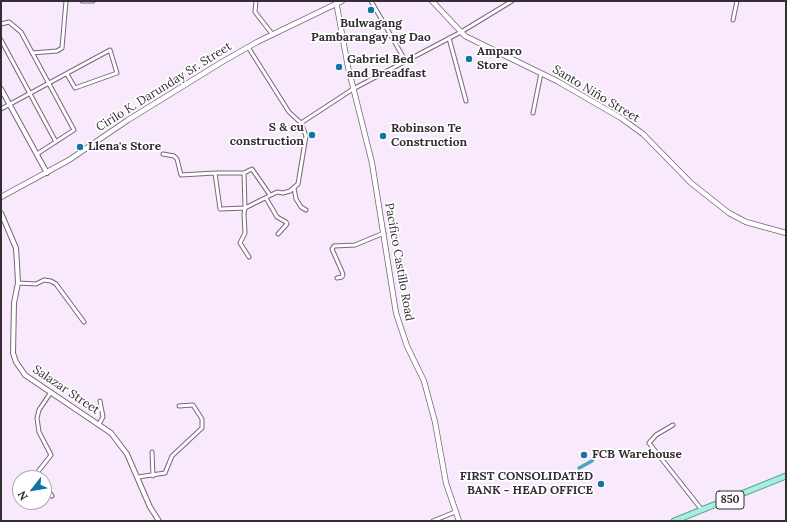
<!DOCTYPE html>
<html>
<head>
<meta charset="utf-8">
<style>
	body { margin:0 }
	#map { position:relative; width:787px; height:522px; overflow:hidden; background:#f9e9fd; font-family:Lora,serif }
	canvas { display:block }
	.frame { position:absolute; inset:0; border:2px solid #342d35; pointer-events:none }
	.north { position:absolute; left:12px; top:470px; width:40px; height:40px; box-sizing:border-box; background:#fff; border:1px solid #aeabae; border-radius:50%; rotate:239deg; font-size:11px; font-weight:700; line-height:16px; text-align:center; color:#342d35 }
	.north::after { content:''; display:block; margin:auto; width:14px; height:18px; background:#1274a1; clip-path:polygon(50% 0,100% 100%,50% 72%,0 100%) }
</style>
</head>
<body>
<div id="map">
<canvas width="787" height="522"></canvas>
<div class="frame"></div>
<div class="north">N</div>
</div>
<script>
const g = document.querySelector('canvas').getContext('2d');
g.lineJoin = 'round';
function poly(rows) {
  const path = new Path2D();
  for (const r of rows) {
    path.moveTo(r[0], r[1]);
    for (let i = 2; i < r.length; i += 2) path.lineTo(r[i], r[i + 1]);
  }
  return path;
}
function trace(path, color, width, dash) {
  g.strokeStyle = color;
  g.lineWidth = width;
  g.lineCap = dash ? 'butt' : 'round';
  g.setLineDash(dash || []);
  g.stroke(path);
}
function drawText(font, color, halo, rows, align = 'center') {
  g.font = font + ' Lora,serif';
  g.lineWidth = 3.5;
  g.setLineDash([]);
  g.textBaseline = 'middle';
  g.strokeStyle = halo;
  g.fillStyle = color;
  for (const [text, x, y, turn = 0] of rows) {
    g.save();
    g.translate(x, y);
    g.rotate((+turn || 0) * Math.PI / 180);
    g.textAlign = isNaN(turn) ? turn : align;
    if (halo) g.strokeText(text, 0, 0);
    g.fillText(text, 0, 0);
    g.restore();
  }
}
trace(poly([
	[579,468,592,461,597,452]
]), '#46a9be', 3.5);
const minor = poly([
	[82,1,93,1],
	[256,1,255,12,273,35],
	[371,1,405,60],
	[733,20,737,1],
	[1,24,9,22,21,32,74,130,37,154],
	[449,38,466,101],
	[1,40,56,142],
	[248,47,289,112,301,123,306,136,298,184,290,191,283,193,277,192,245,208,244,214,245,233,240,243,249,257],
	[32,53,57,51,62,48,66,1],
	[1,109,110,50,117,73,75,88,67,74],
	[533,113,541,73],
	[301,123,353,89,461,32,512,1],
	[163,154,174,156,177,159,181,175,215,173,244,173,245,208,220,209,215,173],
	[244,173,252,169,270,195],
	[294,188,296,199,301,207,306,210],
	[266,198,277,217,286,222,287,224,278,234],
	[337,278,342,277,343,274,332,249,334,246,355,245,384,233],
	[18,283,36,284,44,280,51,281,56,284,84,322],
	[99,424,103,417,100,401],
	[673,425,656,435,649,443,702,510],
	[152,452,153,476],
	[138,477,165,473,172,456,202,428,202,419,193,405,179,406],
	[40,478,37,473,51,455,39,432,37,418,39,410,51,392],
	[44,484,52,496],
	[433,521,455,512]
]);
const tertiary = poly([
	[1,89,47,173],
	[1,213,16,248,17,264,18,283,14,303,13,353,16,362,25,375,111,433,127,454,150,507,159,521]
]);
const secondary = poly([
	[336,1,348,67,372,163,396,313,407,346,424,381,435,422,446,483,459,521],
	[432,1,465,36,557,81,621,118,643,134,691,183,729,213,746,222,786,233],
	[1,197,69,160,128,120,222,62,257,42,342,1]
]);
const primary = poly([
	[674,521,786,476]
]);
trace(minor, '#756778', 5);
trace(tertiary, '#756778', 6);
trace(secondary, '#756778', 6);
trace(primary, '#58a492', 7);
trace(minor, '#fff', 3);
trace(tertiary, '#fff', 4);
trace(secondary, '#fff', 4.5);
trace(primary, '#a7efdc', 5);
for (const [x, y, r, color] of [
	[371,10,4,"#1274a1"],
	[469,59,4,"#1274a1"],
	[339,67,4,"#1274a1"],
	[312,135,4,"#1274a1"],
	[383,136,4,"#1274a1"],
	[80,147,4,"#1274a1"],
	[584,455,4,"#1274a1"],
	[601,484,4,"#1274a1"]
]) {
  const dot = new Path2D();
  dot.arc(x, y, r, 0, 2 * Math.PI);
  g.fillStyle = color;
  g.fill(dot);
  trace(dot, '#fff', 1.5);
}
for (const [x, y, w] of [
	[730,500,28]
]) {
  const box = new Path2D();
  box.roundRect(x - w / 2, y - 9, w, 18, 3);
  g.fillStyle = '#fff';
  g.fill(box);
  trace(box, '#342d35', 1);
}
drawText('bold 11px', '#342d35', null, [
	["850",730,500]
]);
drawText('bold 12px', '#342d35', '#fff', [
	["Bulwagang",371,24,"center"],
	["Pambarangay ng Dao",371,38,"center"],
	["Amparo",477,52],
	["Store",477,66],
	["Gabriel Bed",347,60],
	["and Breadfast",347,74],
	["S & cu",304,128,"right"],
	["construction",304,142,"right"],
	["Robinson Te",391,129],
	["Construction",391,143],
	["Llena's Store",88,147],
	["FCB Warehouse",592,455],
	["FIRST CONSOLIDATED",593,477,"right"],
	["BANK - HEAD OFFICE",593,491,"right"]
], 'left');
drawText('12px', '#342d35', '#fff', [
	["Cirilo K. Darunday Sr. Street",164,87,-32],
	["Santo Niño Street",596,94,31],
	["Pacifico Castillo Road",399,262,80],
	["Salazar Street",66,390,34]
]);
</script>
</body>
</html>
